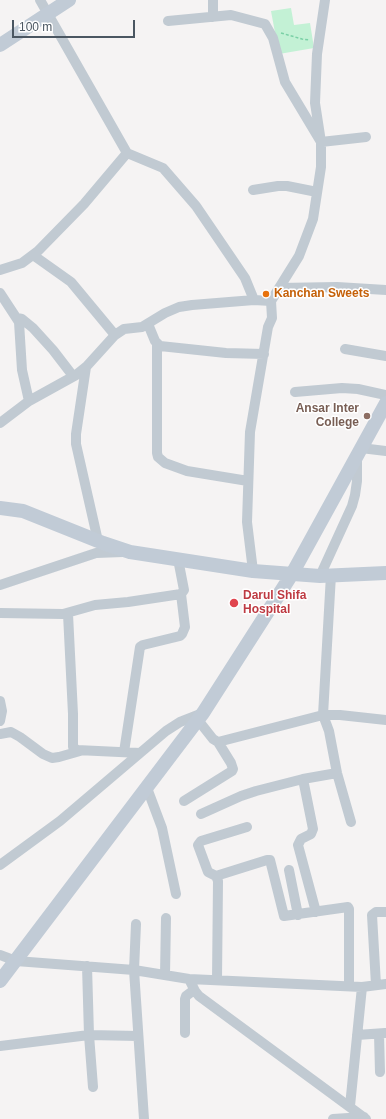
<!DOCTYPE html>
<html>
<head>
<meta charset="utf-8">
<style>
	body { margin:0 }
	#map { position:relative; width:386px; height:1119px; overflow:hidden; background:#f5f3f3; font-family:Arial,sans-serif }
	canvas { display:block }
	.scale { position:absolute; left:12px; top:20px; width:123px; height:18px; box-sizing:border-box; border:2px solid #4a5661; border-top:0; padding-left:5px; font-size:12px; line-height:14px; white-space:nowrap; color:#4a5661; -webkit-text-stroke:3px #fff; paint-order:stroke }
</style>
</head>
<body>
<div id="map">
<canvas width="386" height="1119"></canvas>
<div class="scale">100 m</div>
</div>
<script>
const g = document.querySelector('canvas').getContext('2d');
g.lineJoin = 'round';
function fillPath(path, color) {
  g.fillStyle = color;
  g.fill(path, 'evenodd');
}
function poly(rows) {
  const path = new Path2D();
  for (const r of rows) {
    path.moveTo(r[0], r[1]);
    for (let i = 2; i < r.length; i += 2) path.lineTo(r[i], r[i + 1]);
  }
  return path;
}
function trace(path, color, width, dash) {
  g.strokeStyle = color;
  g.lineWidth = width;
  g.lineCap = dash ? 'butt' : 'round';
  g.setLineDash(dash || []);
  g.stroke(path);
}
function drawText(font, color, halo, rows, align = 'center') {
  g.font = font + ' Arial,sans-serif';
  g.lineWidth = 3;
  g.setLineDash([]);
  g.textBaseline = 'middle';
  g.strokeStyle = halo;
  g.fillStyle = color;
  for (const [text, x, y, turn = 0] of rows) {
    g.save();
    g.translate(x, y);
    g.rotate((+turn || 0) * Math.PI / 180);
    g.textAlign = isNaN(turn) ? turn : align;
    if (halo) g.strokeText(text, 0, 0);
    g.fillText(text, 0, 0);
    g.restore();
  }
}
fillPath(poly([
	[291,8,294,25,310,23,314,48,279,54,271,11]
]), '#c3f1d5');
trace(poly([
	[281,33,302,39,310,40]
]), '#7ad0a6', 1.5, [3, 2]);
trace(poly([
	[40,0,127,153,163,168,196,206,245,278,254,300],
	[213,17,213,0],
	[168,21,231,15,265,24,273,38,285,82,321,142,366,137],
	[253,190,278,186,287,186,317,192],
	[33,255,71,282,115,335],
	[0,270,22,263,38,251,84,204,127,153],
	[279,288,337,287,386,290],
	[0,293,19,322,22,370,29,401],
	[17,318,22,319,33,328,53,350,73,376],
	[148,324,155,341,160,346,226,353,264,354],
	[157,344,157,453,158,457,165,463,187,471,248,481],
	[345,349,386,356],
	[86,367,76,434,76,444,98,541],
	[295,392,342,388,358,389,386,395],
	[0,423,29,401,76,375,86,367,115,335,124,329,142,327,165,313,179,307,192,305,254,300,271,301],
	[361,448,386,451],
	[253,571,247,522,250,432,268,327,272,318,271,301,299,256,313,219,321,167,321,142,315,103,317,54,325,0],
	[331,575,323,715,329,731,337,773,351,822],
	[320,576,352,506,355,495,357,481,357,457],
	[0,585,96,553,123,552],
	[0,613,63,614,95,605,128,602,181,594,184,590,178,559],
	[68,614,73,714,73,747,77,750,140,753],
	[0,701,2,711,0,721],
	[198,720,213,739,218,742,323,715,340,715,386,720],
	[0,734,11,732,20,737,43,754,52,758,59,757,80,751],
	[124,752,140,647,143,645,180,636,182,634,185,627,181,594],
	[303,779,313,829,311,834,301,839,298,845,316,912],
	[147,788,162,828,176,894],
	[184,801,232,771,233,769,231,763,218,742],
	[201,814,241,796,256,791,303,779,337,773],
	[0,865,60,821,166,731,180,722,203,713],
	[289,870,298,915],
	[216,876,267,860,270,860,284,916,348,907,349,909,349,986],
	[136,924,134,970,144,1119],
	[0,955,16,961,134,970,189,979,362,987,386,984],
	[87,966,89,1035,93,1087],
	[165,975,166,918],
	[189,979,195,991,199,996,366,1119],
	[217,980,218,881,216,876,208,872,198,845,201,841,247,827],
	[376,985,372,915,376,912,386,912],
	[185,1033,185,999,186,996,194,990],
	[379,1034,380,1072],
	[357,1035,385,1033],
	[0,1046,89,1035,138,1036],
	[350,1106,362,987],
	[333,1119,364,1117]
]), '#c1cad2', 10);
trace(poly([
	[0,45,69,0],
	[0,508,23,511,103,543,130,552,253,571,320,576,386,573],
	[0,981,203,713,292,574,386,403]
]), '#c1cbd6', 14);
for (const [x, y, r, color] of [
	[266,294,4,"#e8710a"],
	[367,416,4,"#8d6e63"],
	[234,603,5,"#e0444e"]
]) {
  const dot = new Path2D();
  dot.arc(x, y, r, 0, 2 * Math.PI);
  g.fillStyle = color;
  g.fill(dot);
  trace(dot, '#fff', 1.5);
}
drawText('bold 12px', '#c56008', '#fff', [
	["Kanchan Sweets",274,294]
], 'left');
drawText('bold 12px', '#785e54', '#fff', [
	["Ansar Inter",359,409],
	["College",359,423]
], 'right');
drawText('bold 12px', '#be3a42', '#fff', [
	["Darul Shifa",243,596],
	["Hospital",243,610]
], 'left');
</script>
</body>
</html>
